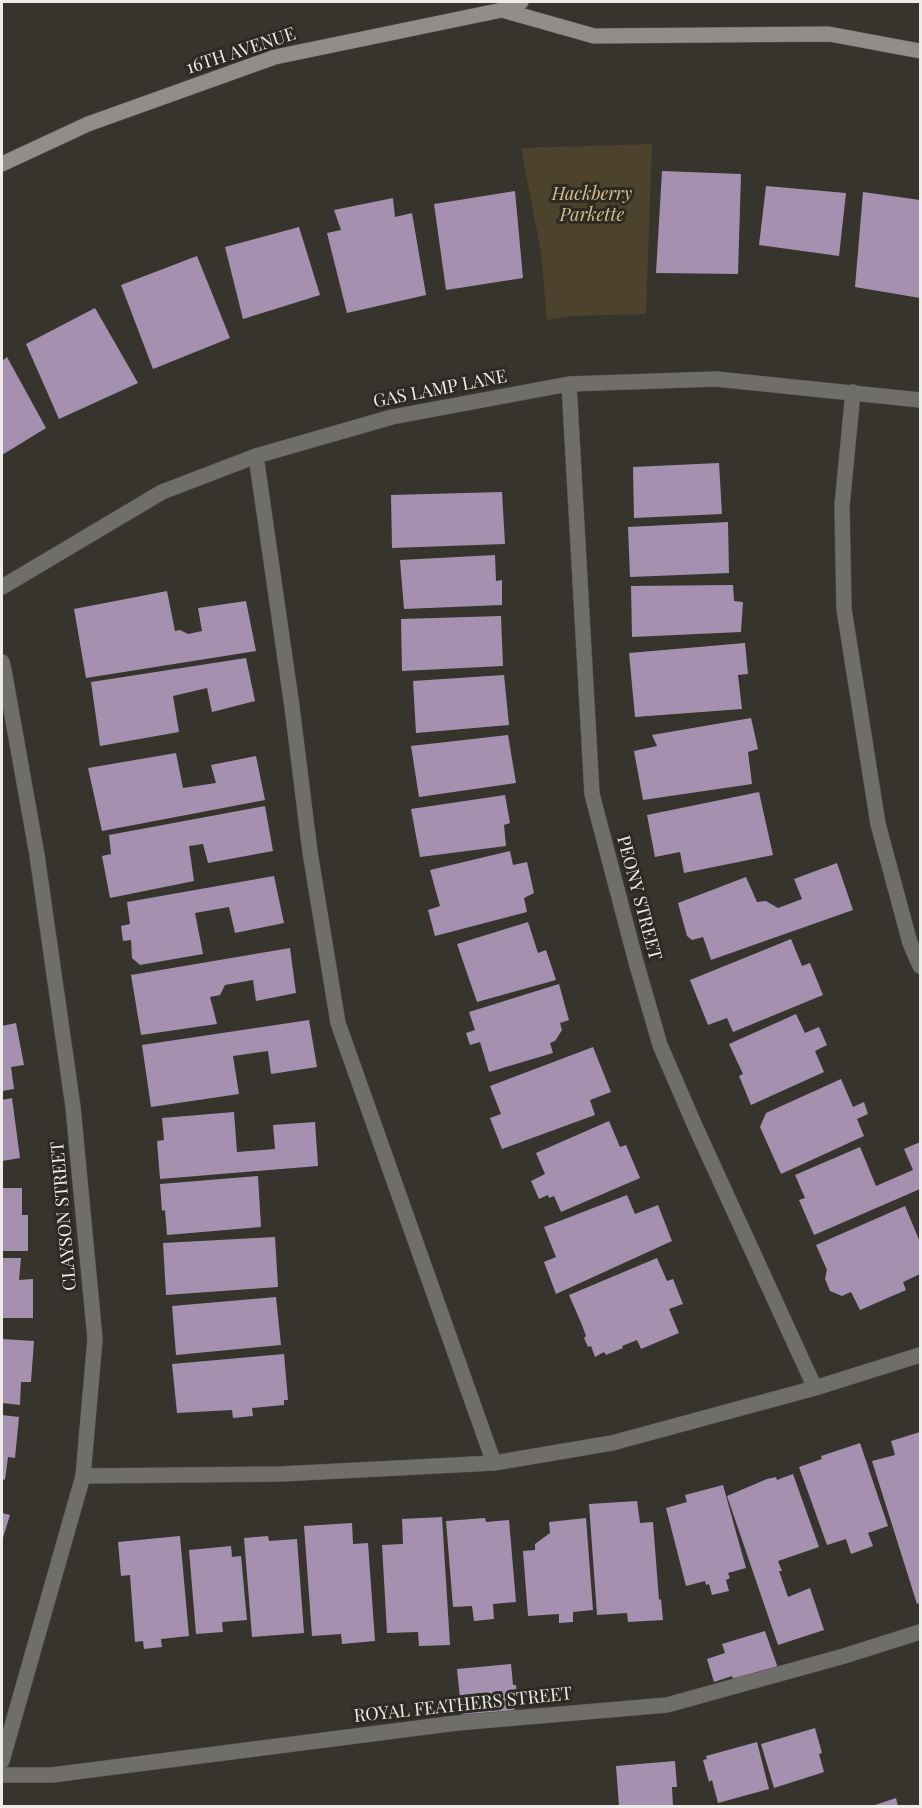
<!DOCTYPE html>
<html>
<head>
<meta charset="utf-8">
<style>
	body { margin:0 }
	#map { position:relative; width:922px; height:1808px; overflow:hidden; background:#37342e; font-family:"Playfair Display",serif }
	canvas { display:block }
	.frame { position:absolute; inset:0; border:3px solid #eeece8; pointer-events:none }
</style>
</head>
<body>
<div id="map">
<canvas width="922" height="1808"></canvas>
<div class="frame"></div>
</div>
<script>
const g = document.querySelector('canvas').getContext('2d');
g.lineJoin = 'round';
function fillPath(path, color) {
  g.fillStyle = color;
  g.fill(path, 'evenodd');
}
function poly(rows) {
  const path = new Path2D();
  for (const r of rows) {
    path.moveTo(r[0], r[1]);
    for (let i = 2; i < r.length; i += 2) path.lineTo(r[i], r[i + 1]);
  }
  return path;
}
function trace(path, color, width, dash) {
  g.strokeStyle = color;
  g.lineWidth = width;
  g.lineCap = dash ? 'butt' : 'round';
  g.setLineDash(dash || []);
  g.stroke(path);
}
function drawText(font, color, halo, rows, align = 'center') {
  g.font = font + ' "Playfair Display",serif';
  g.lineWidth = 6;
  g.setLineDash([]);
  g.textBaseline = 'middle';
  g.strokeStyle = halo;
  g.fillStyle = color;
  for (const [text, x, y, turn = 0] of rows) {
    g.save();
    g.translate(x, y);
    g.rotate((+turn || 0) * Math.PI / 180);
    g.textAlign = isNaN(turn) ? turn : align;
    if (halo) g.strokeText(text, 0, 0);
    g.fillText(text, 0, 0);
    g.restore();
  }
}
fillPath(poly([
	[652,144,646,314,573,316,547,320,541,252,521,148]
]), '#4d432c');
fillPath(poly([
	[662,171,741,174,738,274,656,273],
	[766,186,846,193,839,256,759,245],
	[515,191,523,278,446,290,434,204],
	[863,192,920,200,920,298,855,287],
	[393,198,395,217,412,213,426,295,347,313,327,233,341,230,334,210],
	[299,227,320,295,243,319,225,247],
	[197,256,230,338,153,369,121,285],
	[95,308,138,383,59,419,26,344],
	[7,357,46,428,2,455,2,361],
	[719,463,722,514,634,518,633,467],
	[502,492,505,544,392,548,391,495],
	[728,522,729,573,630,577,628,527],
	[495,555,496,581,502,580,502,605,404,609,400,560],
	[733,585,734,601,743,602,741,632,632,637,631,586],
	[167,591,175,631,180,630,188,634,202,631,198,608,246,601,256,651,86,678,74,609],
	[501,616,503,666,402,671,401,619],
	[745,643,748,674,738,675,742,709,635,717,629,653],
	[246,658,255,701,212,712,207,688,173,696,179,732,100,746,91,682],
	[504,675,509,725,416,733,413,681],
	[751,718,758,749,748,752,752,784,643,800,634,751,657,746,652,735],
	[508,735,516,783,419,797,411,746],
	[176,753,183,788,216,783,211,765,256,756,265,800,102,831,88,768],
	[759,792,773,855,684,873,680,852,655,857,647,815],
	[505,795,510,823,504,825,506,846,420,857,411,809],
	[265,806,273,851,208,863,203,844,189,846,194,881,110,898,102,856,111,854,109,835],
	[510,851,513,865,527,862,534,893,524,898,527,912,435,936,428,910,440,906,430,870],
	[837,863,853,910,711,960,703,937,692,940,687,936,678,903,746,877,757,902,766,901,778,908,802,899,794,879],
	[274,876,284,923,235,933,229,907,195,913,203,954,140,965,132,958,131,940,123,941,121,926,130,924,127,902],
	[528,922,538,953,546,950,556,980,477,1002,457,944],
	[791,939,802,966,810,963,823,995,733,1032,727,1018,708,1025,690,980],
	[290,948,296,993,256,1001,253,980,225,985,220,995,210,997,217,1024,141,1035,131,975],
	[559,984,569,1020,560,1023,562,1030,555,1041,550,1043,553,1053,489,1072,480,1042,470,1045,466,1033,475,1030,469,1012],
	[796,1014,805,1033,819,1027,827,1045,815,1051,824,1072,751,1105,739,1076,743,1074,729,1044],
	[309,1020,317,1067,271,1074,268,1051,233,1056,239,1094,151,1107,142,1045],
	[16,1023,24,1065,11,1067,14,1089,2,1091,2,1026],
	[593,1047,611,1092,590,1100,595,1115,502,1149,490,1118,501,1114,490,1086],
	[841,1079,853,1107,864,1102,868,1114,857,1119,864,1136,781,1174,760,1127,766,1113],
	[12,1098,20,1158,2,1161,2,1100],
	[234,1112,237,1152,275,1149,273,1125,315,1122,318,1166,160,1179,157,1141,164,1140,162,1118],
	[609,1121,620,1147,626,1145,640,1178,561,1212,554,1196,549,1198,548,1195,539,1199,531,1181,545,1174,536,1153],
	[920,1142,920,1189,814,1235,799,1200,805,1198,795,1175,860,1147,876,1186,913,1170,904,1149],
	[258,1176,261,1227,167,1235,165,1210,162,1211,160,1184],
	[2,1188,22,1188,22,1215,28,1215,28,1251,2,1251],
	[627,1195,635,1214,658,1205,672,1241,556,1294,544,1262,556,1257,544,1227],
	[905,1206,920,1242,920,1274,903,1282,906,1290,860,1310,851,1292,842,1296,830,1291,825,1279,827,1270,816,1245],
	[275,1237,278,1287,166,1295,163,1243],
	[2,1258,21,1258,19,1280,33,1279,33,1318,2,1318],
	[657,1258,667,1281,673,1279,683,1304,669,1309,679,1333,641,1349,637,1340,622,1346,623,1348,606,1355,604,1352,595,1357,591,1346,588,1347,584,1338,586,1336,582,1325,569,1295],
	[276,1297,281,1345,176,1355,172,1306],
	[2,1339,34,1341,31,1382,21,1382,20,1405,2,1403],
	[284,1354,288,1400,284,1400,284,1405,252,1408,253,1416,233,1418,232,1410,177,1413,172,1364],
	[2,1415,19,1417,15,1458,8,1457,5,1480,2,1479],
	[920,1432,920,1603,917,1604,872,1461,895,1455,891,1441],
	[860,1443,888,1526,868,1533,873,1546,851,1554,846,1539,827,1545,799,1467,822,1459,821,1456],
	[793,1474,819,1547,778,1561,782,1571,779,1571,788,1597,810,1588,824,1630,778,1645,727,1496,767,1479,776,1477,777,1480],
	[723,1485,746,1568,728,1573,730,1578,726,1580,729,1591,712,1595,709,1584,706,1585,705,1581,686,1586,666,1508,687,1502,685,1495],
	[637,1501,640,1523,653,1522,659,1600,661,1599,663,1620,628,1622,627,1613,597,1615,589,1504],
	[2,1513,10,1515,2,1541],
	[442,1517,450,1645,419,1646,418,1632,387,1633,382,1545,403,1544,402,1519],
	[485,1518,486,1522,509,1520,516,1602,493,1604,494,1619,474,1621,472,1606,453,1607,446,1521],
	[586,1518,593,1610,573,1612,573,1622,559,1623,559,1614,528,1616,523,1551,535,1550,535,1544,550,1533,549,1522],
	[352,1523,353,1544,368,1543,375,1641,342,1644,341,1634,312,1636,304,1526],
	[180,1536,189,1636,161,1639,162,1647,144,1649,143,1641,135,1642,130,1575,121,1576,118,1542],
	[268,1536,269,1541,297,1539,304,1633,252,1637,244,1538],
	[231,1546,232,1557,241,1556,247,1620,222,1622,223,1632,196,1634,189,1550],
	[765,1631,779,1671,735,1685,732,1676,714,1682,707,1659,725,1653,722,1644],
	[511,1664,513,1685,516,1685,518,1706,514,1707,515,1712,462,1718,457,1669],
	[815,1728,822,1753,819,1754,824,1772,774,1788,761,1744],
	[757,1742,769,1789,718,1803,712,1780,709,1782,703,1760,707,1759,706,1756],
	[675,1761,677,1787,672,1787,673,1806,619,1806,616,1766],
	[896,1798,898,1806,872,1806]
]), '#a591af');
const service = poly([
	[853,392,842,506,844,609,878,824,910,943,920,966],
	[256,456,292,707,310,852,338,1023,494,1463],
	[2,1775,52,1775,457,1723,667,1705,844,1656,920,1632]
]);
const minor = poly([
	[569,384,592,794,636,962,660,1045,695,1126,815,1388],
	[2,587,162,492,256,456,392,417,569,384,716,379,920,400],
	[2,662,4,670,37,855,73,1107,95,1339,83,1476,2,1761],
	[83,1476,281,1474,494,1463,612,1443,815,1388,920,1355]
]);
const secondary = poly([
	[502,10,594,36,829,34,920,51],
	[2,164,88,124,275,57,502,10,521,2]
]);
trace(service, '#54514c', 16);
trace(minor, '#54514c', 16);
trace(secondary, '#54514c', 16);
trace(service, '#706e6b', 15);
trace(minor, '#706e6b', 15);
trace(secondary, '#918e89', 15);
drawText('18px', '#eeece8', '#2d2a24', [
	["16TH AVENUE",241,51,-18],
	["GAS LAMP LANE",440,389,-11],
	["PEONY STREET",639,898,75],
	["CLAYSON STREET",64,1216,-95],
	["ROYAL FEATHERS STREET",463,1705,-6]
]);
drawText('italic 18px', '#d8bf87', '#2d2a24', [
	["Hackberry",592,194],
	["Parkette",592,215]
]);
</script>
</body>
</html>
